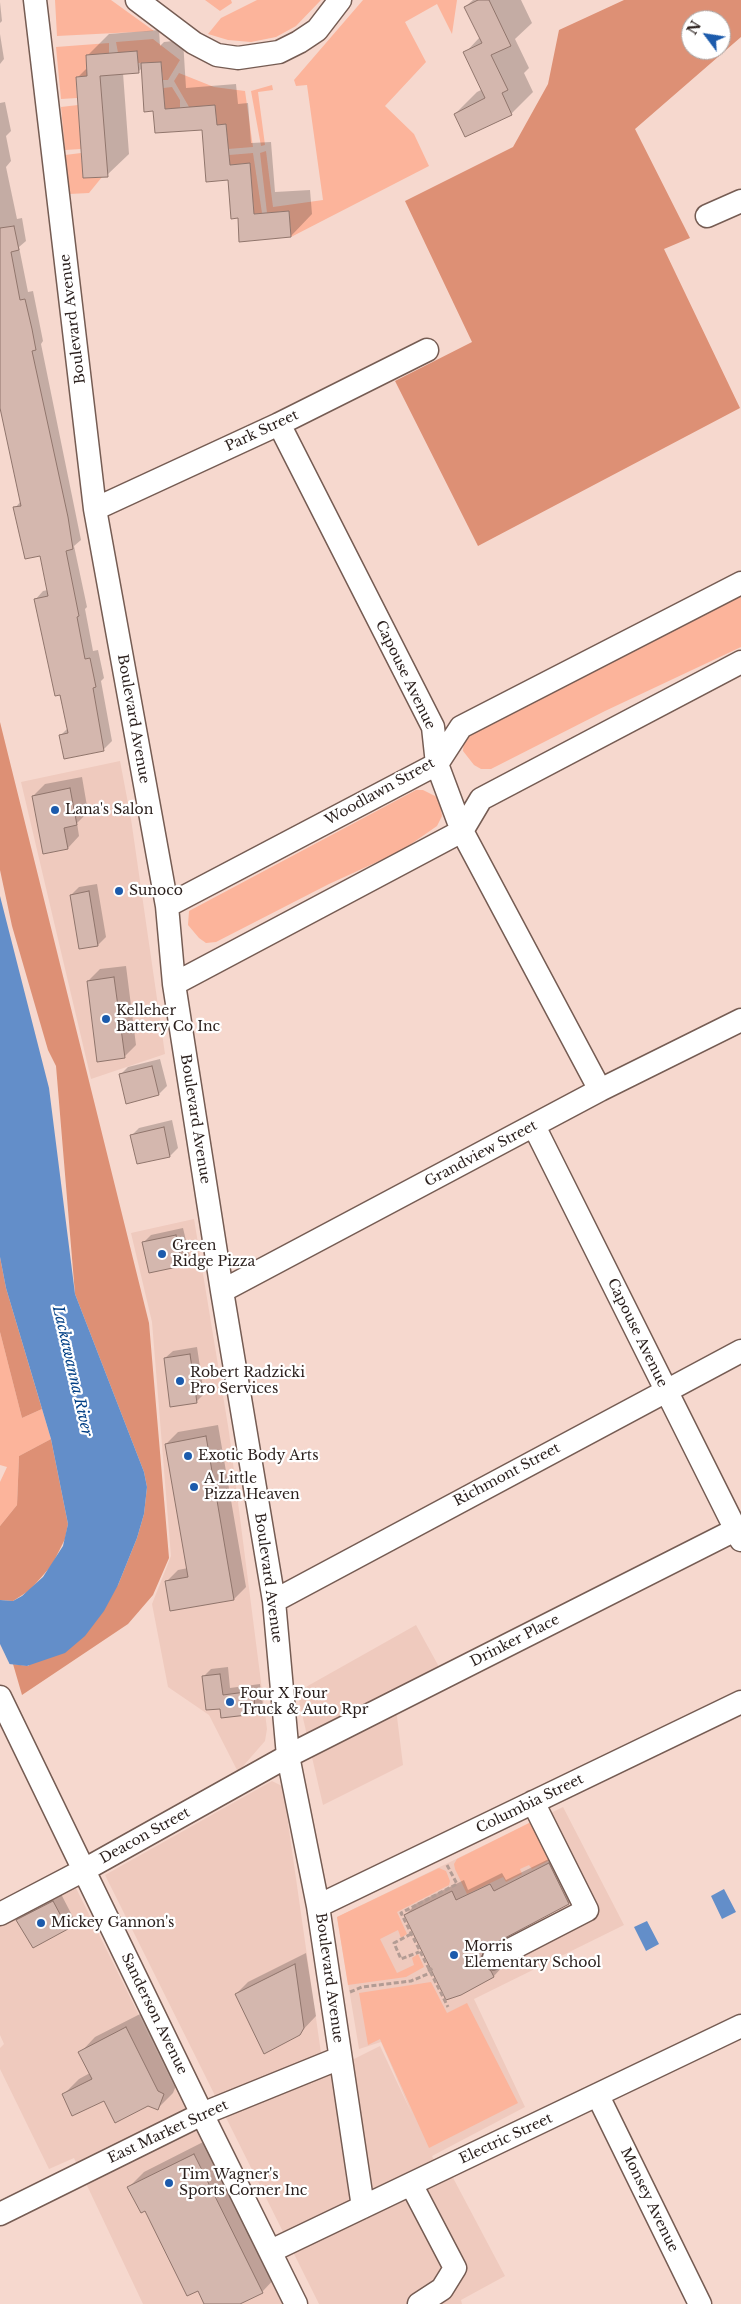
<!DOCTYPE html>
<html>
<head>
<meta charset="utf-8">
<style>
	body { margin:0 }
	#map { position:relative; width:741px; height:2304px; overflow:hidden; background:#f6d8ce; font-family:"Libre Baskerville",serif }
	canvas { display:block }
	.north { position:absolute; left:681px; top:10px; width:50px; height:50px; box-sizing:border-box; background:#fff; border:1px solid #aaa5a4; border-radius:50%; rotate:301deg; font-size:14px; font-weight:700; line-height:20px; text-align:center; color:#2a1f1c }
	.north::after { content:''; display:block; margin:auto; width:18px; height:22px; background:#1c5bac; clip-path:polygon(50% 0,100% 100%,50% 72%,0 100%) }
</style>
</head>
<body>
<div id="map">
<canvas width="741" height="2304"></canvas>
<div class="north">N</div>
</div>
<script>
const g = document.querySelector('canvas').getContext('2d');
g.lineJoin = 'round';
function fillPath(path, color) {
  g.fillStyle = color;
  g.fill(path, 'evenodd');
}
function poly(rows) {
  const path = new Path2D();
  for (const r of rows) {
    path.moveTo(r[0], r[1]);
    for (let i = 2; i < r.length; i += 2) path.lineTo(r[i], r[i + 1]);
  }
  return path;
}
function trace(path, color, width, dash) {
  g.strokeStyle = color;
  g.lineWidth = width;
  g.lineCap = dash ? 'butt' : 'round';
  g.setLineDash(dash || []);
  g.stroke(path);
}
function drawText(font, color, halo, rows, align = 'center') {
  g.font = font + ' "Libre Baskerville",serif';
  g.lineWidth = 4.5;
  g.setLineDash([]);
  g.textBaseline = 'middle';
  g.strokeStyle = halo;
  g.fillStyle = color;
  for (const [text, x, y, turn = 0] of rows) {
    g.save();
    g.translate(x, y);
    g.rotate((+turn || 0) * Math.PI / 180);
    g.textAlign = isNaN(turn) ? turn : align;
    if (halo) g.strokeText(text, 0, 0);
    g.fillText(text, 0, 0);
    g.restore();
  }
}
fillPath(poly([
	[120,761,131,819,165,1054,91,1079,21,782],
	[194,1219,229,1432,267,1729,265,1741,238,1772,209,1715,168,1687,152,1604,171,1556,152,1322,131,1233],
	[416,1625,449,1685,396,1709,403,1765,323,1805,297,1692],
	[272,1781,282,1786,284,1795,324,2074,380,2046,412,2114,381,2042,359,2049,337,1917,563,1807,624,1925,474,1999,525,2107,432,2156,442,2178,451,2174,505,2276,461,2300,462,2304,319,2304,105,1875],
	[75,1886,282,2304,143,2304,74,2158,49,2169,0,2069,0,2048,4,2044,0,2035,0,1926]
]), '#efcabe');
fillPath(poly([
	[55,0,111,0,154,31,57,36],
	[205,0,231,0,232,3,220,11],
	[257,0,321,0,296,26,276,37,251,42,228,40,208,34,221,18],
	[363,0,457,0,452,34,437,4,405,22,426,62,385,106,414,134,429,166,291,237,289,211,267,213,260,153,266,151,273,207,323,200,307,85,296,86,294,80],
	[153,39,180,60,168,80,163,80,161,62,138,63,137,52,118,53,116,42],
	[109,43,109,54,86,56,87,76,76,77,77,98,61,99,56,47],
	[179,73,214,87,245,91,253,147,228,149,226,125,217,125,189,107,174,81],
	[272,85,273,90,258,92,265,145,261,146,251,91],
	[172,87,180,100,180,108,165,109,163,88],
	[78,105,81,149,65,150,61,107],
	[81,153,83,178,102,177,89,193,69,194,65,155],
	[253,153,262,213,254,214,250,163,230,165,229,155],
	[741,591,741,647,605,711,491,769,481,769,474,765,463,751,464,738],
	[416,790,423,790,439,798,442,816,437,826,401,851,329,884,216,942,206,943,199,938,188,925,189,911],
	[0,1332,22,1418,42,1409,51,1439,19,1456,17,1505,0,1526,0,1482,7,1467,0,1465],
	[537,1819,556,1857,532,1869,529,1865,520,1869,522,1874,506,1882,503,1877,467,1894,455,1869,454,1864,457,1859],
	[439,1868,446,1871,450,1881,449,1885,397,1912,407,1934,401,1938,398,1930,380,1939,397,1973,414,1965,412,1958,418,1954,424,1967,406,1977,348,1985,337,1917],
	[431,1982,447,2013,467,2003,518,2103,429,2148,380,2039,368,2045,359,1993]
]), '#fcb49b');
fillPath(poly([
	[624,0,741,0,741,37,635,129,690,238,664,249,740,408,478,546,395,381,472,342,405,201,513,147,548,84,559,30],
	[691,20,721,20,721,50,691,50],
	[0,722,149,1323,169,1558,153,1595,128,1624,22,1695,13,1664,28,1666,118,1585,137,1538,144,1514,147,1487,144,1472,75,1294,56,1066,48,1050,12,926,0,870],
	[0,1257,6,1288,42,1409,22,1418,0,1332],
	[51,1439,68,1524,65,1539,52,1565,30,1590,13,1601,0,1600,0,1526,17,1505,19,1456]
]), '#dd9075');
fillPath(poly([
	[0,896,49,1088,75,1294,144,1472,147,1487,144,1514,137,1538,118,1585,104,1611,85,1636,65,1653,27,1666,0,1663,0,1600,13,1601,22,1596,43,1577,63,1546,68,1524,51,1439,6,1288,0,1257],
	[724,1889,736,1912,722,1919,711,1896],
	[647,1921,659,1944,646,1951,634,1927]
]), '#638ec9');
fillPath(poly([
	[0,1644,11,1667,0,1666]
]), '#f6d8ce');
fillPath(poly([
	[473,0,521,0,532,23,515,39,529,68,524,73,533,92,511,114,455,114,477,92,483,89,465,53,480,37,465,7],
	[0,2,2,21,0,23],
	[159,30,160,46,164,42,183,40,186,88,236,84,238,104,248,103,251,143,271,142,275,192,310,190,312,214,291,236,239,217,229,178,203,128,154,110,142,68,138,72,123,73,129,154,107,175,77,78,88,67,87,56,109,34],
	[0,34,4,59,0,64],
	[5,102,11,131,6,136,11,161,6,167,17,219,22,218,26,241,19,247,28,292,33,291,43,341,41,344,81,540,74,546,87,607,85,609,93,651,98,650,104,678,101,681,112,741,104,749,60,736,68,728,35,600,43,591,48,590,41,555,15,508,21,501,0,392,0,103],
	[82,777,88,812,77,823,79,836,68,848,33,796,45,784],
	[97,884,106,937,98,945,71,895,79,887],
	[126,966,136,1045,124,1057,88,981,100,969],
	[160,1059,167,1086,159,1094,127,1102,120,1075,128,1067],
	[172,1120,178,1148,170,1156,138,1163,132,1135,139,1128],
	[183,1228,190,1257,182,1265,143,1243,151,1235],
	[197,1347,204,1394,196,1402,165,1358,173,1351],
	[218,1425,246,1587,234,1599,171,1610,166,1582,178,1570,188,1568,166,1444,178,1432],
	[228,1667,230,1688,260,1684,263,1705,255,1713,221,1707,203,1677,211,1669],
	[561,1853,580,1892,569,1903,493,1942,494,1953,505,1964,494,1976,461,1994,405,1915,417,1903,464,1880,468,1890,502,1873,506,1880],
	[61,1894,75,1921,67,1928,18,1920,26,1913],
	[306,1953,316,2016,299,2034,236,1994,248,1982],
	[142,2013,179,2078,173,2093,158,2108,148,2104,63,2095,79,2079,90,2073,80,2053,95,2037],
	[209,2139,277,2276,262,2292,237,2304,205,2304,198,2289,129,2187,144,2172]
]), '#0003');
const building = poly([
	[478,0,489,0,511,46,491,55,508,90,502,93,512,115,465,137,454,114,485,98,463,52,482,43,464,7,478,0],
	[137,51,139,73,100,76,108,177,83,178,76,77,87,76,86,55,137,51],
	[161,62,165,109,215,105,217,125,226,124,230,165,250,163,254,214,289,211,291,237,239,242,238,218,231,219,228,180,206,182,202,130,155,133,153,111,144,112,141,63,161,62],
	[14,226,19,250,11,252,20,300,25,299,32,329,36,350,32,351,68,517,73,549,66,551,79,616,77,617,85,659,90,658,96,687,93,688,104,751,64,759,59,735,68,733,60,695,55,696,34,599,48,596,40,556,25,559,13,507,21,506,0,408,0,228,14,226],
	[70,788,77,825,64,828,68,849,43,854,32,796,70,788],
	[89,891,98,946,79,949,70,895,89,891],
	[114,977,125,1058,97,1062,87,981,114,977],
	[152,1066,159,1095,126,1104,119,1074,152,1066],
	[164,1127,170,1157,137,1164,130,1135,164,1127],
	[176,1235,182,1266,149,1273,142,1242,176,1235],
	[190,1354,197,1403,170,1407,164,1358,190,1354],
	[206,1436,234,1600,170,1611,165,1581,188,1577,165,1444,206,1436],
	[220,1674,223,1695,253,1691,256,1714,221,1718,220,1709,206,1710,202,1676,220,1674],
	[549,1863,569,1904,488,1947,481,1957,482,1964,491,1971,494,1977,461,1995,446,2000,404,1915,452,1891,456,1900,490,1884,494,1891,549,1863],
	[53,1901,68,1929,33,1948,16,1920,53,1901],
	[295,1964,304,2028,300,2035,264,2054,235,1994,295,1964],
	[126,2027,158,2091,164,2094,158,2110,148,2106,115,2123,104,2101,72,2116,62,2094,92,2079,78,2052,126,2027],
	[194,2154,263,2293,240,2304,204,2304,198,2291,187,2296,145,2211,141,2213,127,2187,194,2154]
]);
fillPath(building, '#d4b7ae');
trace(building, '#90756c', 1);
const minor = poly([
	[35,0,95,509,167,906,174,984,222,1291,274,1601,288,1756,318,1906,363,2207],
	[137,0,194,43,217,55,238,58,279,52,299,42,317,30,340,0],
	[707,216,741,201],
	[279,424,433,727,437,764,462,831,600,1090],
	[95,509,279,424,427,350],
	[167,906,437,764,461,727,741,583],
	[174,984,462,831,481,799,741,662],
	[534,1126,741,1540],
	[222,1291,600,1090,741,1020],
	[274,1601,741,1351],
	[0,1697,202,2114,296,2304],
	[318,1906,741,1702],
	[0,1914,84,1870,288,1756,741,1527],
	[494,1958,587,1910,533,1802],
	[598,2096,700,2304],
	[411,2184,455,2268,442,2289,419,2304],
	[0,2214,202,2114,340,2058],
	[271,2251,741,2026]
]);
trace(minor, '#755c53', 25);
trace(poly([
	[447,1865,457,1884,401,1913,448,2007],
	[411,1934,394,1943,401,1959,419,1952],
	[428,1971,434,1968],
	[350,1992,362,1987,411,1981,430,1973]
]), '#b39c94', 3, [5, 2.5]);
trace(minor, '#fff', 22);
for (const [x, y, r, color] of [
	[55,810,5,"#1c5bac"],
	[119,891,5,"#1c5bac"],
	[106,1019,5,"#1c5bac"],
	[162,1254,5,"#1c5bac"],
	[180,1381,5,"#1c5bac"],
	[188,1456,5,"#1c5bac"],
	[194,1487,5,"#1c5bac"],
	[230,1702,5,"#1c5bac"],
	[41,1923,5,"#1c5bac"],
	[454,1955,5,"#1c5bac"],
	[169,2183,5,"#1c5bac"]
]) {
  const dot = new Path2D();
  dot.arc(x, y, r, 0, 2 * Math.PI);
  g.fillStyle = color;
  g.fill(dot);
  trace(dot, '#fff', 2);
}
drawText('14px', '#2a1f1c', '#fff', [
	["Boulevard Avenue",73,319,-97],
	["Park Street",262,431,-25],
	["Capouse Avenue",405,675,64],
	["Boulevard Avenue",133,719,80],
	["Woodlawn Street",380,792,-29],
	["Boulevard Avenue",195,1119,81],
	["Grandview Street",481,1154,-28],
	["Capouse Avenue",637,1333,64],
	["Richmont Street",507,1475,-28],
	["Boulevard Avenue",268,1578,82],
	["Drinker Place",515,1641,-27],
	["Columbia Street",530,1804,-26],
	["Deacon Street",145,1836,-29],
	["Boulevard Avenue",329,1978,82],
	["Sanderson Avenue",154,2014,64],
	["East Market Street",168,2132,-25],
	["Electric Street",506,2139,-25],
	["Monsey Avenue",649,2200,64]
]);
drawText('14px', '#2a1f1c', '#fff', [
	["Lana's Salon",65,810],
	["Sunoco",129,891],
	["Kelleher",116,1011],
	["Battery Co Inc",116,1027],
	["Green",172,1246],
	["Ridge Pizza",172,1262],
	["Robert Radzicki",190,1373],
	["Pro Services",190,1389],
	["Exotic Body Arts",198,1456],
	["A Little",204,1479],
	["Pizza Heaven",204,1495],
	["Four X Four",240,1694],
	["Truck & Auto Rpr",240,1710],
	["Mickey Gannon's",51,1923],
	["Morris",464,1947],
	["Elementary School",464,1963],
	["Tim Wagner's",179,2175],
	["Sports Corner Inc",179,2191]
], 'left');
drawText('italic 15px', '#013f85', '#fff', [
	["Lackawanna River",72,1371,77]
]);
</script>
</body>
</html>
